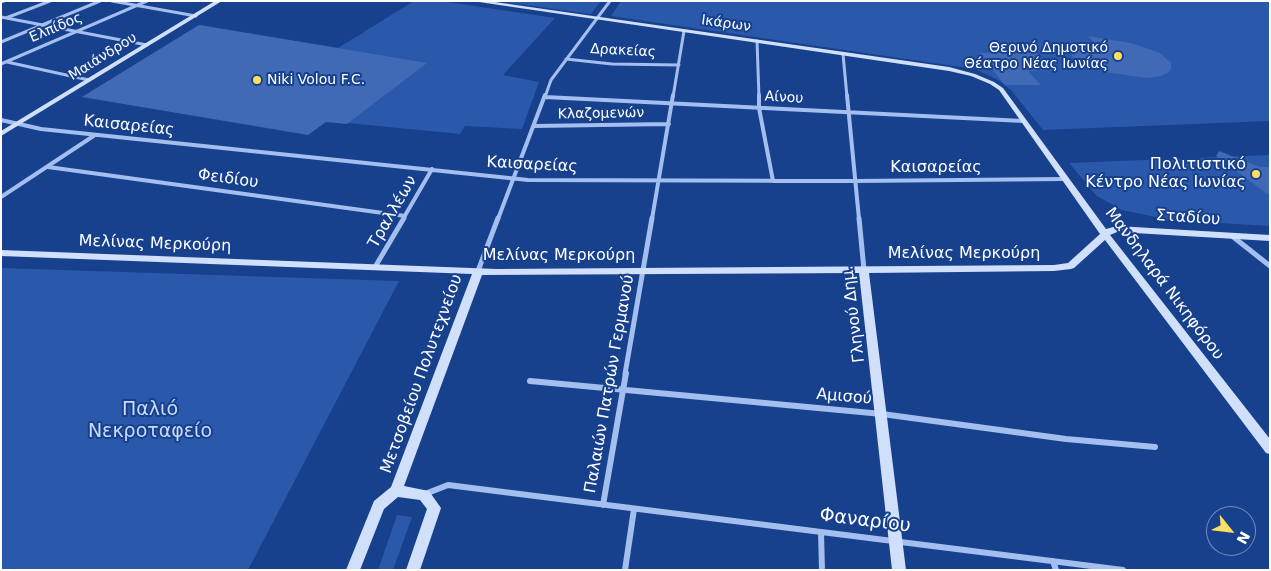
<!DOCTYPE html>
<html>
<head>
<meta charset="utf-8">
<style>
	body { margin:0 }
	#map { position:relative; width:1271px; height:571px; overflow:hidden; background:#17408d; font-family:"DejaVu Sans",sans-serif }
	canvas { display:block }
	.frame { position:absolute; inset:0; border:2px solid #fff; pointer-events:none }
	.north { position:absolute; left:1206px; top:506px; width:50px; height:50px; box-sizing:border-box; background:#17408d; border:1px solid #748cbb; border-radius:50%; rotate:119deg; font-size:14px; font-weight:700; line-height:20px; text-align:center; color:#fff }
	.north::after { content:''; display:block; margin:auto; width:18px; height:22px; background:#ffdf60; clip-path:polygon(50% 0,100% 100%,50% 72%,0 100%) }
</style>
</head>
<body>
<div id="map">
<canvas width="1271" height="571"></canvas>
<div class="frame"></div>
<div class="north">N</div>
</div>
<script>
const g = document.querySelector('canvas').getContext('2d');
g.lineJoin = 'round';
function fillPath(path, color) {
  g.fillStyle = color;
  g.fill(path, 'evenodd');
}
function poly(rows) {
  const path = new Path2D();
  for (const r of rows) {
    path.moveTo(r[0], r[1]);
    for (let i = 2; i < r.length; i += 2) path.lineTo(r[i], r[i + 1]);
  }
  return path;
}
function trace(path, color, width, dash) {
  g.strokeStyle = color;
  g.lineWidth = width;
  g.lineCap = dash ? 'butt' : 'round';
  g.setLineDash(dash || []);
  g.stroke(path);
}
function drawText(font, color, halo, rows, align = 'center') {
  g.font = font + ' "DejaVu Sans",sans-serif';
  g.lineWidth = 4;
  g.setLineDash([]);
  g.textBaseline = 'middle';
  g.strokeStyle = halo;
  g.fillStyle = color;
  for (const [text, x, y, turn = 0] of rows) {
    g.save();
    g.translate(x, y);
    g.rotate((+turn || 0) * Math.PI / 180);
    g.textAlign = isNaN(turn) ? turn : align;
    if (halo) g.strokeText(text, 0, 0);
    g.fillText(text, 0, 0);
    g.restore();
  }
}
fillPath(poly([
	[414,1,441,1,555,18,503,75,539,82,522,129,465,126,460,134,82,97,199,25,338,48],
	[497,1,601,1,591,14],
	[621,1,1270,1,1270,121,1043,130,1011,90,998,80,975,69,611,16],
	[1270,155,1270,226,1169,220,1122,210,1097,196,1069,163],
	[1,268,399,281,248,570,1,570],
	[397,515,412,517,393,570,378,570]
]), '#2a58ab');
fillPath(poly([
	[199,25,338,48,427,63,347,124,326,122,308,135,82,97],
	[1088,36,1131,43,1160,53,1171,63,1171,69,1168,73,1161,76,1147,78,1104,72,1105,67,1074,63,1069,42,1096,45],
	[979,53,1036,53,1052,70,1028,71,1041,85,1005,85],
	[1219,151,1260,167,1270,167,1270,196,1216,156]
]), '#4069b6');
trace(poly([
	[112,1,196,16],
	[1,2,4,1],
	[1,17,147,45],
	[6,18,50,1],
	[757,41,759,97],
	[1,42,100,1],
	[843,54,847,97],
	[566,59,612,64,679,65],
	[7,62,89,80],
	[1,64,147,1],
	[545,97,551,80,610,1],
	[673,97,684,31]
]), '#a3beef', 3);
trace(poly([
	[759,95,759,108,773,181],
	[847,95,859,219],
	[545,97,1023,121],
	[1,120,41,129,528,180,855,181,1064,179],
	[534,126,669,124],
	[48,167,405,216],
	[1,197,95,135],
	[403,219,432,169],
	[498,219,545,95],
	[652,219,673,95]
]), '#a3beef', 4);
trace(poly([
	[859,218,864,270],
	[1232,236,1270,266],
	[375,267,404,218],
	[478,271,498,218],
	[625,374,652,218]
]), '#a3beef', 5);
trace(poly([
	[530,381,882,414,1066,439,1155,447],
	[425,494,448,485,1123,570],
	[603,505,626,373],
	[821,532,822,570],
	[1053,561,1056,570],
	[625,570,634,509]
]), '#a3beef', 6);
fillPath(poly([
	[215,1,222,1,1,136,1,131,215,1],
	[472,1,488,1,949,67,975,74,994,82,1003,88,1106,229,1117,226,1270,235,1270,241,1117,232,1110,235,1270,439,1270,454,1266,453,1105,240,1074,268,1071,269,1054,271,869,273,906,570,892,570,859,273,482,275,404,486,429,491,441,508,420,570,406,570,427,509,420,500,398,497,384,509,360,570,346,570,374,501,391,487,472,274,1,256,1,250,497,269,1054,265,1068,263,1100,234,999,90,990,84,971,76,949,71,472,1]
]), '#d0dffa');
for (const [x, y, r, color] of [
	[1118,56,5,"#ffdf60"],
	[257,80,5,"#ffdf60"],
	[1256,174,5,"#ffdf60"]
]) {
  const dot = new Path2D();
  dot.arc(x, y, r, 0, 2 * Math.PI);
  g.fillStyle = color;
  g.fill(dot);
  trace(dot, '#17408d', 2);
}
drawText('14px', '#fff', '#17408d', [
	["Ικάρων",726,24,8],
	["Ελπίδος",56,28,-23],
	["Δρακείας",623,51,3],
	["Μαιάνδρου",103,57,-32],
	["Αίνου",784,98,3],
	["Κλαζομενών",601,114,-1]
]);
drawText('14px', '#fff', '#17408d', [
	["Θερινό Δημοτικό",1108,48],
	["Θέατρο Νέας Ιωνίας",1108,64],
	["Niki Volou F.C.",267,80,"left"]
], 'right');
drawText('16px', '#fff', '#17408d', [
	["Καισαρείας",129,126,6],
	["Καισαρείας",532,165,3],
	["Καισαρείας",936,168],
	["Φειδίου",228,179,8],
	["Τραλλέων",393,212,-60],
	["Σταδίου",1188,218,4],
	["Μελίνας Μερκούρη",155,244,2],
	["Μελίνας Μερκούρη",964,254],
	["Μελίνας Μερκούρη",559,256],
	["Μανδηλαρά Νικηφόρου",1164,284,53],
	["Γληνού Δημ.",854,314,-97],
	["Μετσοβείου Πολυτεχνείου",422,374,-70],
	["Παλαιών Πατρών Γερμανού",610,384,-80],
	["Αμισού",844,397,5]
]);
drawText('16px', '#fff', '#17408d', [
	["Πολιτιστικό",1246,165],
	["Κέντρο Νέας Ιωνίας",1246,183]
], 'right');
drawText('19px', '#c9dbfb', '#17408d', [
	["Παλιό",150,410],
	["Νεκροταφείο",150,432]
]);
drawText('19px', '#fff', '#17408d', [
	["Φαναρίου",865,521,7]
]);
</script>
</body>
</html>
